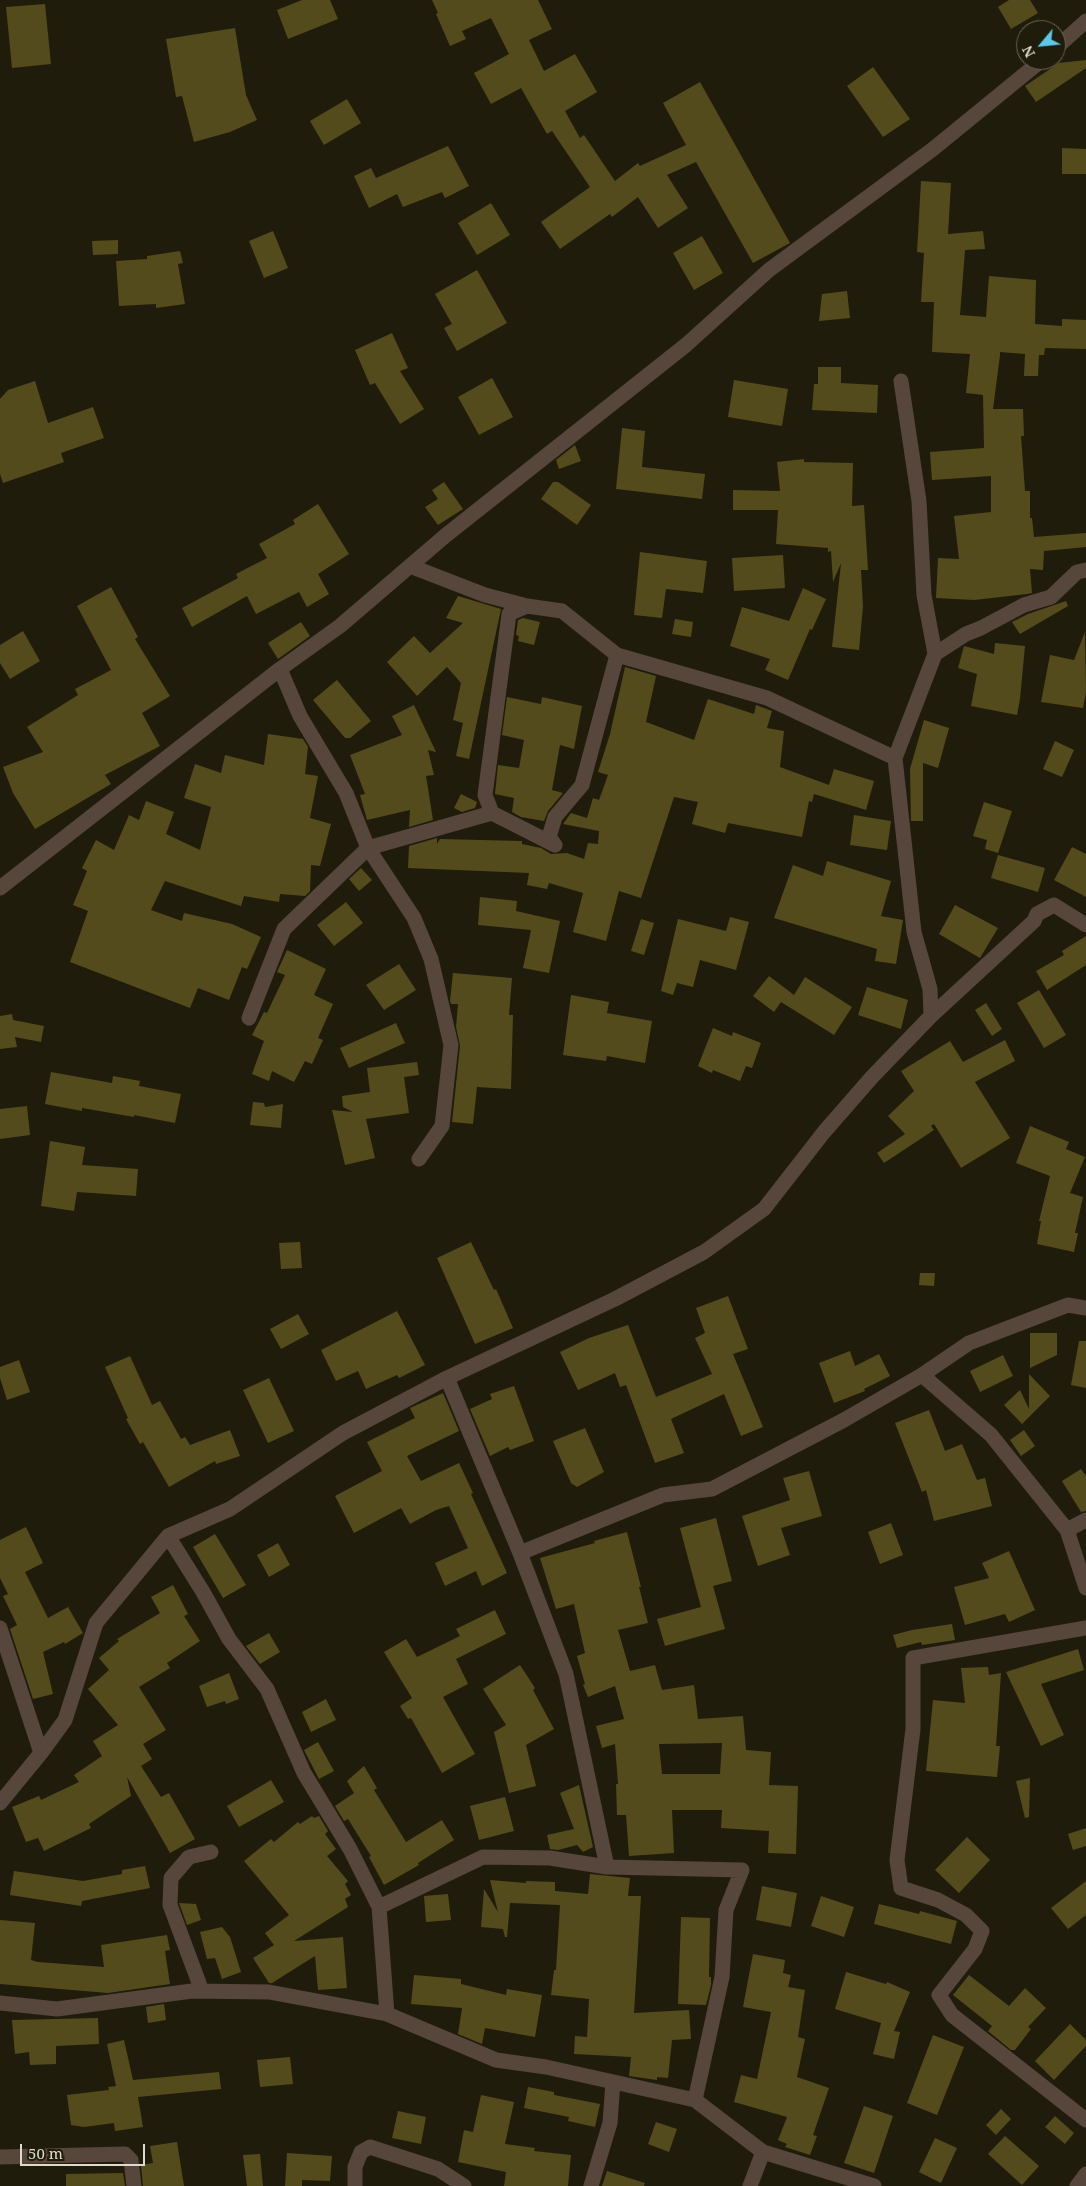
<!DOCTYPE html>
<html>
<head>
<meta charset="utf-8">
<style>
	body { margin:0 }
	#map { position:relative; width:1086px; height:2186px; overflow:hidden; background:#201c0b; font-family:"Noto Serif",serif }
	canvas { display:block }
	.north { position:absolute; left:1016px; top:20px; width:50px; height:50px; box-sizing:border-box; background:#201c0b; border:1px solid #6c685a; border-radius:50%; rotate:242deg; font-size:14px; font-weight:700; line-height:20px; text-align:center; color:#dddbd0 }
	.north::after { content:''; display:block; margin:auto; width:18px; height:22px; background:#5cc7e8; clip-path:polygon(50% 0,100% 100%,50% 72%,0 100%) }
	.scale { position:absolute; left:20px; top:2144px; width:125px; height:22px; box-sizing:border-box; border:2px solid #dddbd0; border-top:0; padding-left:6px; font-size:15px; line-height:18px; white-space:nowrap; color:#dddbd0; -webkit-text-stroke:4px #201c0b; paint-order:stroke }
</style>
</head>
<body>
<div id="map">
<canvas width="1086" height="2186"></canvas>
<div class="north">N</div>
<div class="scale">50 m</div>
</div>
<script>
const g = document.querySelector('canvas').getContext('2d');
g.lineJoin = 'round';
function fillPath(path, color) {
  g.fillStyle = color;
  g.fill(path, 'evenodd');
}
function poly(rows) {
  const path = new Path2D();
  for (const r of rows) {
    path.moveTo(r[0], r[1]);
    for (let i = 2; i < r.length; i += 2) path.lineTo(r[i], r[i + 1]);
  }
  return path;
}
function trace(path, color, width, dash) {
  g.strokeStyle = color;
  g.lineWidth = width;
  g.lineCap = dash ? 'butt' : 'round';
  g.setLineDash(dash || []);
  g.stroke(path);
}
fillPath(poly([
	[302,0,330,0,338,19,288,39,277,10],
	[432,0,538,0,552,29,529,40,544,71,575,54,597,92,565,111,580,138,584,135,615,181,638,163,640,166,686,145,663,103,700,82,790,243,753,263,696,162,667,175,688,208,658,228,638,197,612,217,610,214,560,249,541,222,590,187,552,131,547,134,521,88,491,104,474,73,509,54,491,18,462,31,466,39,450,46,436,14,438,13],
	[1009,0,1030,0,1038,13,1011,29,998,7],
	[45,4,51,64,12,68,6,7],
	[235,28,246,95,257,120,230,132,194,142,182,96,176,97,166,39],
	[1086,60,1086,68,1036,102,1025,86,1059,63],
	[873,67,910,119,883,137,847,86],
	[347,99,361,123,324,145,310,121],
	[448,146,469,186,445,198,442,192,403,207,397,194,369,208,354,176,371,168,376,178],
	[1062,148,1086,149,1086,174,1062,174],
	[921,181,951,183,948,234,983,231,985,249,965,250,960,315,986,317,989,276,1036,280,1035,324,1062,326,1062,319,1086,320,1086,349,1045,348,1044,355,1039,355,1038,376,1024,376,1025,354,1000,352,1000,355,993,409,1023,409,1024,436,1021,436,1025,491,1030,491,1030,518,1032,518,1034,537,1086,533,1086,547,1044,551,1043,570,1030,569,1032,593,1027,594,974,600,936,598,938,558,959,559,954,516,991,512,991,476,932,480,930,452,984,448,983,395,966,393,970,354,932,352,934,302,921,302,924,253,917,252],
	[491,203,510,235,477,255,458,223],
	[273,231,288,268,264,278,249,241],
	[702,236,723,273,694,290,673,253],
	[118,240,118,254,93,255,92,241],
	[180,251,183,263,178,264,185,304,156,308,156,304,119,306,116,261,147,259,147,256],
	[477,270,507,323,457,351,444,328,452,324,435,294],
	[847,291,850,318,819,321,822,294],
	[392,333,408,368,400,371,424,409,400,424,375,383,370,385,355,350],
	[818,367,841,367,841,383,878,385,877,413,812,410,814,384,818,384],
	[492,378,513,417,479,435,458,397],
	[734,380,788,389,782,426,728,417],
	[35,381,48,423,93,407,104,438,61,453,64,462,3,483,0,474,0,399,8,390],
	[622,428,645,431,642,467,705,474,702,499,616,489],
	[575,445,581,461,559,469,556,460],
	[804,459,804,462,853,463,852,506,864,505,868,570,861,570,863,606,859,650,832,647,841,563,833,582,831,551,828,552,828,548,776,544,778,510,733,510,733,490,780,491,777,462],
	[444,482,463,509,438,525,425,507,438,499,432,490],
	[553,482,558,482,591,505,577,525,541,499],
	[318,504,349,554,318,574,329,594,307,607,299,592,256,614,247,596,192,627,182,608,238,578,236,574,267,558,259,544,295,524,293,520],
	[640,552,707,561,703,593,666,589,662,618,634,615],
	[783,555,785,588,734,591,732,558],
	[111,587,138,637,135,639,170,696,142,713,160,746,105,775,111,784,35,829,13,793,3,767,43,752,27,727,78,695,75,689,111,670,77,606],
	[803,588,826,599,812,630,810,629,788,680,765,670,770,659,730,646,742,607,789,621],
	[458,596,501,609,469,759,456,756,463,723,453,720,461,683,447,667,417,696,387,662,414,636,430,653,463,623,446,618],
	[1066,601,1068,606,1020,634,1012,622,1028,614],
	[523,618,540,622,534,645,518,641,519,636,516,635,518,620],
	[675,619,693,622,691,637,672,634],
	[301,622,310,636,278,659,268,643],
	[23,631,40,661,10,679,0,663,0,645],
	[1085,632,1086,692,1083,708,1041,702,1050,655,1074,660],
	[995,643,1025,646,1020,699,1017,715,971,706,977,674,958,668,964,646,994,654],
	[625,667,656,676,646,722,694,740,708,699,754,714,756,705,772,711,767,728,784,731,780,767,829,785,834,769,874,781,866,810,814,794,812,802,809,801,802,837,728,823,725,833,692,824,698,802,674,797,641,898,619,891,606,941,573,932,583,893,549,883,547,889,527,885,529,873,408,868,409,846,437,838,437,844,440,839,522,841,522,844,541,848,551,854,567,853,584,859,588,843,598,844,599,831,563,824,571,813,587,818,593,798,599,800,608,775,598,772,610,734],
	[337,680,371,721,350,738,345,738,313,700],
	[507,697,541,704,542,697,582,706,574,749,560,745,552,790,563,793,548,811,544,821,521,817,512,812,514,798,495,794,498,765,519,768,524,740,502,735],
	[414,705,436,752,428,750,434,775,426,776,433,820,409,827,410,810,367,820,360,795,365,794,350,755,402,735,392,716],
	[924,720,949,728,938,768,923,763,923,821,911,821,910,769],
	[268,734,303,739,308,747,305,774,318,776,310,818,331,824,320,866,311,865,310,891,305,896,280,894,279,902,244,896,241,906,165,881,151,910,182,921,184,913,232,924,261,937,247,969,242,967,229,1000,198,988,190,1008,70,962,88,911,73,905,87,871,82,868,96,840,114,850,129,815,139,820,146,801,174,812,166,834,200,850,211,807,184,798,195,764,221,773,225,755,264,765],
	[1055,741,1074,750,1062,777,1043,769],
	[461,794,477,802,475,808,462,812,454,808],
	[984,802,1012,811,998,853,985,849,987,840,973,836],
	[854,815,891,821,887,850,850,845],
	[1072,847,1086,854,1086,897,1054,880],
	[998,855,1045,868,1038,892,991,878],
	[827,861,891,881,881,916,903,920,896,964,875,961,877,949,774,918,793,865,823,876],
	[361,868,372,880,359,891,349,879],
	[480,897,517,901,516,911,560,921,549,973,523,968,531,930,478,925],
	[346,902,363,923,334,946,317,925],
	[955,905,998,928,980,958,939,934],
	[730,917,749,922,736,970,700,960,693,987,677,983,673,995,661,991,678,919,726,931],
	[641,919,654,923,644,955,631,951],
	[1086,936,1086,965,1047,990,1036,971,1064,955,1062,951],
	[287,950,326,969,314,995,333,1004,318,1038,323,1040,312,1064,305,1061,294,1082,272,1071,269,1081,252,1074,264,1041,252,1035,264,1012,267,1013,285,975,277,972],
	[399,964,416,990,384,1010,366,985],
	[453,973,512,978,509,1015,513,1015,511,1089,477,1087,473,1124,452,1122,460,1046,456,1027,458,1004,451,1004,450,1001],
	[769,976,794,995,805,977,852,1007,834,1035,781,1002,774,1012,753,996],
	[867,987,908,1000,901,1029,858,1015],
	[1039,990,1066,1035,1044,1048,1017,1003],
	[571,995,609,1002,607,1013,652,1021,645,1063,607,1056,606,1061,563,1055],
	[986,1003,1002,1029,992,1036,975,1010],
	[12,1014,13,1020,44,1026,41,1042,15,1037,17,1047,0,1049,0,1016],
	[396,1023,405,1043,349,1068,340,1048],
	[713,1028,732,1036,733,1032,761,1043,752,1068,746,1066,740,1081,713,1070,712,1073,698,1066],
	[1005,1040,1015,1061,975,1082,1010,1138,961,1168,934,1124,931,1126,934,1130,884,1163,877,1153,905,1134,888,1116,914,1091,901,1071,950,1041,963,1062],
	[417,1062,419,1075,404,1077,409,1113,366,1119,375,1158,345,1165,332,1110,353,1112,343,1107,342,1096,370,1092,367,1068],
	[51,1072,112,1083,113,1076,140,1081,139,1086,181,1094,175,1123,134,1115,134,1117,82,1108,82,1111,45,1104],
	[253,1102,264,1103,265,1107,283,1104,281,1128,250,1125],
	[27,1106,30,1135,0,1139,0,1109],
	[1030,1126,1069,1142,1066,1149,1085,1157,1070,1193,1083,1197,1075,1233,1078,1233,1074,1252,1037,1244,1041,1221,1039,1221,1050,1176,1016,1163],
	[50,1141,85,1147,82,1165,138,1169,136,1196,77,1192,74,1211,41,1206],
	[300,1242,302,1268,281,1269,279,1243],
	[471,1242,494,1290,496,1289,513,1328,475,1344,437,1258],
	[920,1273,935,1273,934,1286,919,1285],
	[728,1296,748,1349,733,1354,763,1427,741,1436,724,1394,671,1419,684,1453,655,1463,626,1385,620,1387,615,1373,578,1390,560,1352,589,1338,628,1325,656,1397,712,1374,695,1338,705,1333,696,1308],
	[397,1311,425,1365,399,1378,397,1375,366,1389,358,1371,336,1381,321,1350],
	[298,1314,309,1334,281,1349,270,1329],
	[1030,1333,1057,1333,1057,1355,1030,1368],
	[1079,1341,1086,1341,1086,1388,1071,1385],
	[850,1351,855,1366,879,1354,890,1376,864,1389,865,1391,834,1403,819,1363],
	[1003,1355,1013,1376,980,1392,970,1371],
	[130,1356,152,1405,160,1401,181,1439,185,1437,190,1445,230,1430,240,1456,216,1464,215,1461,169,1487,143,1442,140,1444,126,1419,128,1418,105,1367],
	[19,1360,30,1392,7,1400,0,1378,0,1367],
	[1029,1374,1050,1396,1022,1424,1004,1405,1020,1390,1029,1409],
	[269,1378,294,1431,268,1443,243,1390],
	[514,1386,534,1441,510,1450,508,1447,490,1456,470,1409,492,1399,490,1394],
	[443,1393,459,1431,407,1456,421,1481,459,1463,473,1493,471,1494,507,1573,482,1586,476,1571,445,1586,435,1563,468,1548,449,1506,436,1510,410,1524,401,1508,354,1533,335,1496,382,1471,367,1442,415,1418,410,1408],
	[929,1410,945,1451,962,1444,977,1480,985,1478,992,1506,934,1521,926,1490,922,1492,895,1423],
	[585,1428,604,1472,577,1487,571,1483,553,1441],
	[1024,1430,1035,1446,1021,1456,1010,1440],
	[1081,1469,1086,1476,1086,1511,1081,1512,1062,1481],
	[809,1471,822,1516,781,1528,790,1555,758,1566,742,1516,790,1500,783,1478],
	[716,1518,732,1581,713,1586,725,1629,665,1646,657,1619,701,1607,680,1528],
	[891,1523,903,1555,880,1564,868,1532],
	[26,1527,43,1563,25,1572,48,1618,68,1607,83,1633,65,1644,64,1642,43,1652,53,1694,33,1699,10,1629,17,1625,3,1596,8,1594,0,1578,0,1540],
	[627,1532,641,1587,639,1587,648,1623,618,1630,630,1671,655,1665,662,1690,694,1685,698,1719,743,1716,746,1750,771,1752,769,1785,798,1786,796,1854,768,1853,769,1831,721,1828,722,1810,672,1810,674,1853,629,1856,626,1815,617,1815,616,1784,618,1784,615,1744,602,1748,596,1726,624,1719,615,1686,588,1697,583,1685,585,1684,577,1656,585,1653,574,1604,556,1609,540,1558,595,1543,594,1541],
	[722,1743,720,1774,662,1774,659,1744],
	[215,1534,246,1585,223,1598,193,1547],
	[278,1543,290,1565,269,1577,257,1555],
	[1009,1551,1035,1610,1009,1622,1005,1614,965,1625,954,1587,989,1578,982,1563],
	[173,1585,188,1614,184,1616,200,1641,167,1663,170,1668,139,1687,166,1730,143,1744,152,1759,141,1766,161,1797,169,1793,195,1839,170,1853,127,1777,131,1796,89,1824,91,1828,44,1851,38,1838,26,1842,12,1807,39,1796,41,1800,79,1782,74,1775,102,1756,93,1741,118,1725,88,1689,109,1670,99,1658,119,1641,117,1639,160,1613,151,1597],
	[495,1610,506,1634,456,1659,468,1684,443,1697,475,1754,442,1773,411,1718,408,1719,400,1706,412,1698,384,1652,406,1639,417,1657,460,1636,456,1629],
	[952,1624,955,1640,922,1645,921,1642,897,1648,893,1635,912,1630],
	[269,1633,280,1652,260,1664,246,1646],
	[1078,1649,1084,1670,1041,1684,1064,1735,1041,1746,1006,1672],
	[520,1665,535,1688,533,1690,554,1729,526,1745,536,1786,509,1793,494,1732,506,1725,483,1689],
	[988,1667,989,1675,1001,1673,996,1746,1000,1746,997,1777,926,1771,933,1700,965,1703,961,1668],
	[229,1673,239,1699,226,1704,225,1701,207,1707,199,1686],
	[326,1699,336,1720,311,1732,302,1712],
	[318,1742,334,1771,319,1779,304,1750],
	[364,1766,377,1788,374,1790,406,1842,442,1820,454,1840,418,1863,419,1865,384,1885,369,1857,371,1856,348,1819,344,1821,335,1806,354,1793,347,1781],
	[1030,1778,1029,1817,1025,1818,1016,1781],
	[271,1780,284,1802,239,1827,227,1806],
	[579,1785,593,1847,583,1852,577,1845,558,1850,550,1849,547,1835,574,1829,560,1793],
	[505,1797,514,1831,479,1840,470,1806],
	[312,1816,314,1818,319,1816,328,1831,325,1834,336,1849,327,1856,348,1881,345,1884,351,1895,345,1899,348,1907,294,1941,343,1937,347,1988,318,1990,315,1956,272,1983,269,1983,253,1958,274,1945,265,1933,289,1915,244,1861,271,1839,274,1842,298,1822,300,1824],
	[1086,1828,1086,1846,1073,1850,1068,1834],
	[967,1837,990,1860,959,1893,935,1870],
	[145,1866,150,1888,82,1901,81,1906,10,1895,14,1871,83,1881,122,1874,122,1870],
	[590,1874,630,1878,628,1896,641,1896,634,2013,689,2010,691,2039,672,2040,668,2078,657,2077,657,2080,629,2076,631,2057,574,2054,575,2036,587,2037,589,1999,551,1995,554,1970,556,1970,560,1905,510,1903,507,1937,505,1937,503,1929,481,1927,484,1889,498,1912,490,1880,526,1883,526,1881,555,1882,555,1891,588,1894],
	[1086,1881,1086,1915,1068,1929,1051,1908],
	[762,1886,797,1893,791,1927,756,1920],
	[448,1894,451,1920,426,1922,424,1896],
	[821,1896,854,1907,844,1937,811,1926],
	[179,1903,196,1904,201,1920,187,1925],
	[879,1904,919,1914,920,1911,957,1921,951,1944,874,1924],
	[681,1917,710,1918,709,1977,711,1977,711,1985,706,2005,678,2004],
	[0,1920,35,1923,31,1960,38,1962,104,1967,101,1945,167,1935,170,1950,165,1951,170,1984,108,1993,0,1984],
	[222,1927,230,1937,241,1972,222,1979,215,1958,207,1959,200,1932],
	[753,1954,785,1960,783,1973,791,1975,788,1987,805,1990,798,2037,805,2039,797,2077,829,2088,813,2135,817,2136,810,2155,785,2147,787,2144,778,2140,787,2117,734,2102,741,2075,757,2079,771,2012,743,2007],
	[846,1972,886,1984,887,1982,910,1992,894,2031,900,2032,894,2059,873,2054,881,2023,835,2009],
	[414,1975,461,1979,461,1984,506,1995,507,1989,542,1995,535,2037,485,2028,482,2044,458,2034,462,2008,411,2004],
	[969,1975,1009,2006,1025,1988,1046,2008,1028,2027,1031,2029,1015,2050,1011,2050,988,2031,992,2026,953,1995],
	[164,2004,166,2020,148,2023,146,2007],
	[98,2018,99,2044,56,2046,56,2064,30,2065,29,2052,15,2054,12,2020],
	[1070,2024,1086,2040,1086,2046,1054,2080,1035,2061],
	[933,2035,964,2047,937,2115,907,2103],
	[124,2040,133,2080,219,2072,221,2089,138,2097,143,2127,115,2131,114,2123,84,2127,71,2125,67,2095,109,2090,108,2087,116,2086,107,2044],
	[290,2057,293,2084,260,2087,257,2060],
	[528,2087,554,2092,554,2095,600,2104,595,2127,568,2121,569,2117,524,2108],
	[481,2095,514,2102,505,2144,535,2148,534,2151,571,2155,568,2186,504,2186,506,2172,458,2162,464,2130,473,2132],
	[864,2106,893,2116,874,2173,844,2163],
	[1001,2109,1011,2119,996,2135,986,2125],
	[398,2111,426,2117,421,2144,392,2138],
	[1055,2116,1074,2133,1065,2144,1045,2127],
	[656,2122,677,2129,669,2152,648,2144],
	[1005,2136,1039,2166,1022,2185,988,2154],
	[935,2138,957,2148,941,2183,919,2172],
	[177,2142,184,2186,143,2186,141,2165,153,2163,150,2146],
	[287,2153,332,2156,330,2181,302,2180,302,2186,285,2186],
	[260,2154,263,2186,247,2186,243,2155],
	[607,2171,645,2183,644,2186,602,2186],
	[123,2173,125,2186,66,2186,66,2174]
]), '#544b1c');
trace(poly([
	[1056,48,1086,21],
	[901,381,919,501,924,595,935,654,895,758,914,932,930,989,931,1016],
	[410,566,485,595,527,606,562,611,617,655,767,698,895,758],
	[935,654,966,634,981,628,1024,605,1051,597,1077,572,1086,570],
	[280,669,300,716,346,793,368,848,414,918,431,959,451,1045,442,1126,419,1159],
	[492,813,485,795,509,614,527,606],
	[0,888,280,669,340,626,445,536,686,345,769,270,933,149,1042,60],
	[249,1018,284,929,368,848,492,813,555,845,549,837,555,817,582,785,617,655],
	[922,1375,991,1435,1067,1530,1086,1588],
	[447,1378,520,1553,566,1674,607,1867],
	[1067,1530,1086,1520],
	[168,1536,203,1592,229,1639,267,1689,304,1773,350,1849,379,1907,387,2014],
	[520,1553,663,1495,712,1489,844,1420,922,1375,969,1343,1068,1305,1086,1308],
	[0,1628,41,1753],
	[1086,1628,913,1658,913,1729,897,1860,901,1888,938,1900,966,1915,982,1931,975,1949,939,1995,952,2015,1086,2120],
	[0,1803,41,1753,65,1720,96,1623,168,1536,230,1509,343,1433,447,1378,615,1299,704,1252,764,1209,824,1132,872,1077,931,1016,1034,921,1037,914,1054,905,1086,925],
	[379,1907,483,1857,550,1858,607,1867,742,1870,726,1910,722,1977,695,2100],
	[202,1991,170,1905,171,1878,189,1857,211,1852],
	[0,2003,57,2009,192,1991,269,1992,387,2014,496,2060,546,2067,695,2100,763,2152,874,2186],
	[0,2157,125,2154,131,2160,134,2186],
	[355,2186,355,2167,361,2152,370,2147,438,2169,464,2186],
	[591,2186,610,2123,613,2082],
	[750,2186,763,2152],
	[1077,2186,1086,2174]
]), '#57463b', 15);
</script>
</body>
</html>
